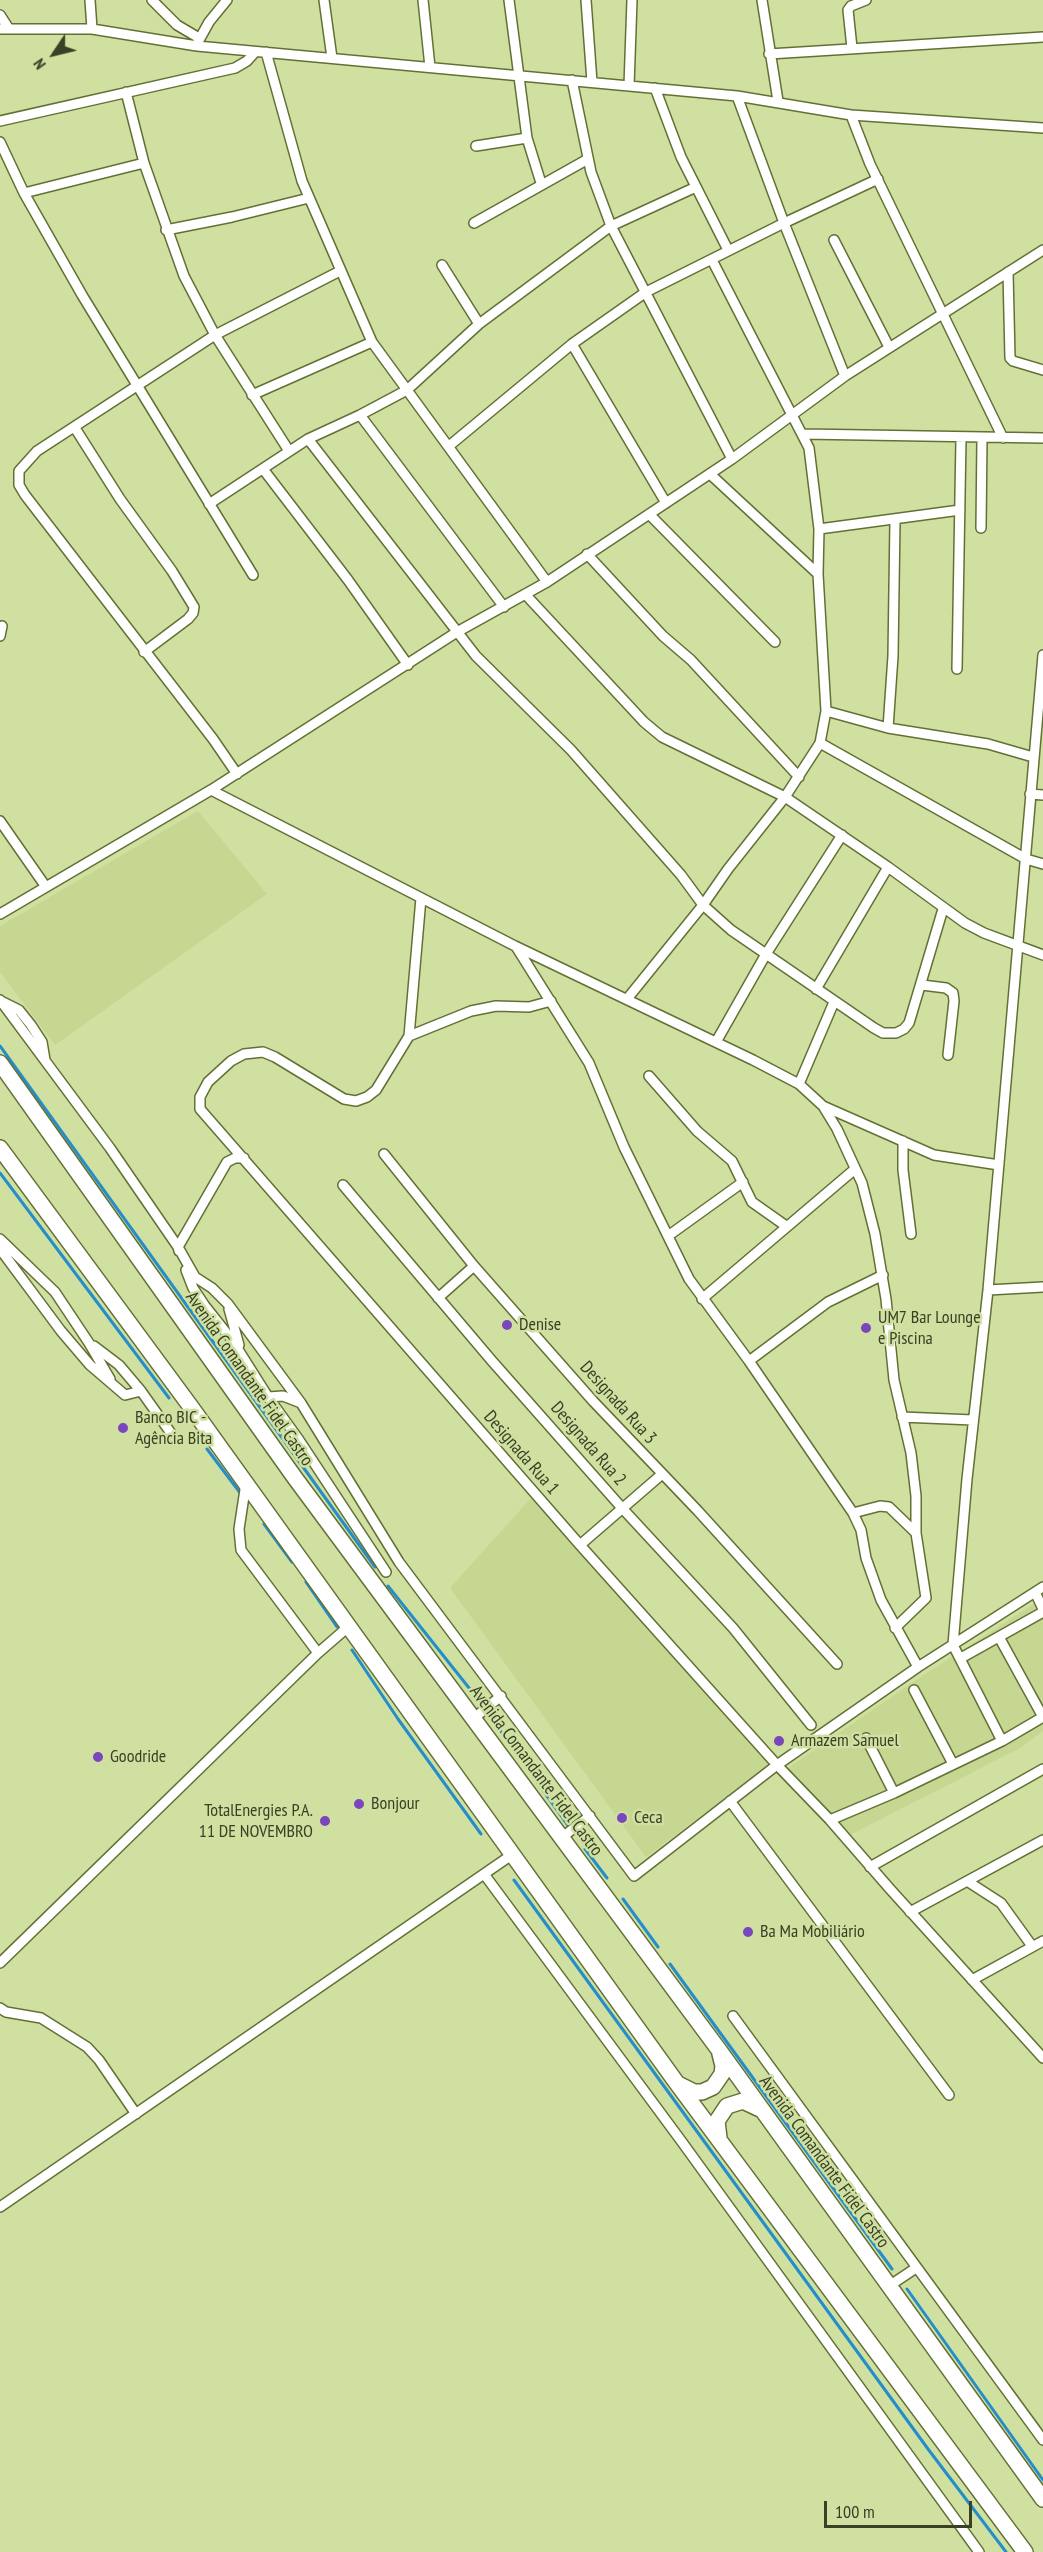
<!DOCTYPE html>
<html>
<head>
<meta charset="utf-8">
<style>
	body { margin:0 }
	#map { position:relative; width:1043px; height:2552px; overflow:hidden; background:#d0e0a1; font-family:"PT Sans Narrow",sans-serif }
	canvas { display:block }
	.north { position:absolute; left:24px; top:24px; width:60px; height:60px; -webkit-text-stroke:4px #d0e0a1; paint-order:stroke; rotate:235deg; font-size:16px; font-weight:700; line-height:24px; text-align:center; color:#394026 }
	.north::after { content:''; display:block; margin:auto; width:21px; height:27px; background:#394026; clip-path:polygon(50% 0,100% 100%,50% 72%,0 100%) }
	.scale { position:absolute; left:824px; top:2501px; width:148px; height:27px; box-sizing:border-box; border:3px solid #394026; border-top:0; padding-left:8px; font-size:18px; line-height:21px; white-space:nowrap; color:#394026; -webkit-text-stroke:4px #d0e0a1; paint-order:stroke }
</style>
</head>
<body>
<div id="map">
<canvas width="1043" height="2552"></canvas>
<div class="north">N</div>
<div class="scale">100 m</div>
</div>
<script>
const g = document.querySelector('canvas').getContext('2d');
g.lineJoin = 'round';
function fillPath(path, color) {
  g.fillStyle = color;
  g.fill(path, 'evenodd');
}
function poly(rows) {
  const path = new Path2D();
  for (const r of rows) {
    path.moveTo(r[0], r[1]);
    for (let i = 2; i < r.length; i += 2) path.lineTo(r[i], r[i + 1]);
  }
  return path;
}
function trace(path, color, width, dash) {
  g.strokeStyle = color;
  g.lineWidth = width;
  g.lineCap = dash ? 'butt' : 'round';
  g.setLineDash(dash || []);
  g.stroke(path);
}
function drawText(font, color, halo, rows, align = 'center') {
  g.font = font + ' "PT Sans Narrow",sans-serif';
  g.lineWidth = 5;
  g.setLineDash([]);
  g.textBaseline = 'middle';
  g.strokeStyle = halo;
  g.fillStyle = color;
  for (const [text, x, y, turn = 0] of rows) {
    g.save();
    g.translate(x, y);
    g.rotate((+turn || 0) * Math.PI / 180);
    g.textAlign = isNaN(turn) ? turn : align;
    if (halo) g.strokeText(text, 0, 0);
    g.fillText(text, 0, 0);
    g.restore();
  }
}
fillPath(poly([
	[198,811,267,894,55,1045,0,972,0,926],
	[531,1498,770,1764,646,1857,450,1588],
	[1043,1598,1043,1731,1020,1748,848,1836,788,1768,922,1676]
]), '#c5d791');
trace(poly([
	[0,1046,375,1567],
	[0,1173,169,1398],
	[207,1449,241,1494],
	[264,1524,292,1562],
	[306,1582,337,1627],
	[388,1586,477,1698],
	[352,1650,398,1719,481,1834],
	[490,1716,569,1827],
	[585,1849,607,1878],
	[514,1880,928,2449,1006,2552],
	[623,1899,658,1947],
	[670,1964,892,2269],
	[907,2289,1043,2480]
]), '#258eca', 3);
const minor = poly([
	[90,0,92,29],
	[152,0,177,25,199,38],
	[324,0,332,58],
	[423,0,430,67],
	[509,0,527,138,541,183],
	[586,0,592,82],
	[762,0,778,101],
	[0,15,9,29],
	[0,29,92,29,197,46,737,96,851,115,1043,128],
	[198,42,209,22,227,0],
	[852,48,848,10,851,6,866,0],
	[266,52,302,181,372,342,547,582],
	[769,54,1043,37],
	[572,80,591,172,611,226,732,459],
	[629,86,632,0],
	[655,88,681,157,728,250],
	[126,92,144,163,184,276,215,335,289,451],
	[737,96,784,223,845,376],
	[851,115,870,164,1003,438],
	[0,121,235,68,247,61,255,52],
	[0,142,24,193,82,295,253,575],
	[476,146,527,138],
	[24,193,144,163],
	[474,223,588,159],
	[166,230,232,217,309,198],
	[834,240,889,347],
	[712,260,809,448,819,529,818,574,826,711,888,728,988,744,1033,757],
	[442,265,479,324],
	[1008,272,1010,358,1013,361,1043,370],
	[572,344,666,503],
	[252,395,372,342],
	[360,415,504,607],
	[75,428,120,499,172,571,194,607,193,613,188,619,144,652],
	[804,434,1043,438],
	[308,439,476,656,571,750,681,875,703,905,731,930,874,1028,883,1033,896,1033,904,1029,909,1023,943,909],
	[449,446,572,344,646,292,784,223,878,179],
	[263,469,348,580,408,665],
	[710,474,818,574],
	[209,504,308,439,360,415,407,390,479,324,611,226,696,187],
	[649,514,775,642],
	[981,528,982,438],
	[819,529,960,510],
	[587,554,663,636,691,660,799,777],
	[525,594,644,722,662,737,785,797,888,867,965,923,984,933,1043,955],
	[0,636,2,626],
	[957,669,961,438],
	[888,728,893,656,895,520],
	[820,743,1026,859,1043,864],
	[237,774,213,739,25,495,19,485,19,471,37,451,215,335,340,271],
	[211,790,515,946,753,1060,799,1084,823,1106,837,1129,862,1183,875,1234,886,1299,894,1380,911,1453,916,1496,916,1533,926,1598,895,1628],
	[1030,794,1043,795],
	[0,821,46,887],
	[0,914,211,790,457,632,547,582,732,459,845,376,1043,250],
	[517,948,589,1063,624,1147,689,1279,749,1361,853,1513,861,1530,866,1558,881,1600,918,1667],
	[922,985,946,988,953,993,954,1001,948,1055],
	[816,989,888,867],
	[627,999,703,905,728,869,785,797,820,743,826,711],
	[0,1000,110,1148,178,1247,195,1277,212,1288,228,1304,301,1403,399,1562,634,1876,777,1765,918,1667,1043,1587],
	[1,1001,19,1010,31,1025,42,1042,45,1060],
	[551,1001,529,1007,496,1006,471,1011,409,1036,376,1090,367,1097,356,1101,344,1099,275,1057,263,1052,244,1054,231,1061,208,1082,200,1097,200,1109,580,1545,777,1765,830,1820,890,1889,1043,2058],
	[409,1036,421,898],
	[716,1042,766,954,842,835],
	[649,1076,697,1131,732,1161,752,1202,786,1226],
	[799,1084,834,1002],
	[823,1106,934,1155,999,1165],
	[903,1141,903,1170,911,1234],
	[384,1154,474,1266,593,1401,698,1511,837,1664],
	[343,1185,492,1361,622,1508,733,1628,811,1725],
	[668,1236,743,1182],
	[0,1239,55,1292,89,1343,110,1379],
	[0,1249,61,1331,90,1365,125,1395,141,1391],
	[179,1251,178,1247,227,1162,235,1158,244,1158],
	[186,1270,193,1288,205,1306,232,1340,268,1397,283,1396,301,1403],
	[988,1290,1043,1287],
	[438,1298,474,1266],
	[702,1299,855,1169],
	[229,1309,239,1345],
	[94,1346,119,1365,141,1391,173,1436],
	[749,1361,828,1302,883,1275],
	[268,1397,299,1440,386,1572],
	[902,1417,973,1420],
	[246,1483,239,1529,241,1550,318,1653],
	[853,1513,880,1506,889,1507,916,1533],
	[580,1545,661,1475],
	[1035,1592,1043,1609],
	[999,1637,1043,1717],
	[961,1658,1043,1612],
	[914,1690,953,1764],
	[473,1719,501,1696],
	[866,1738,894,1793],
	[1002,1741,953,1645,967,1479,988,1290,1043,655],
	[730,1801,949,2095],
	[830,1820,894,1793,1002,1741,1043,1717],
	[561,1838,590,1816],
	[870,1867,1043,1769],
	[484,1874,682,2142,979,2552],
	[967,1881,1001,1903,1032,1946],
	[910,1912,1043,1840],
	[0,1963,318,1653,348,1627],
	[972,1980,1043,1941],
	[0,2008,6,2012,41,2018,87,2047,99,2060,136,2114],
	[733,2016,1043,2440],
	[0,2207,513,1854],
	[889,2286,916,2268]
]);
const highway = poly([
	[0,1063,295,1478,719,2050,1043,2499],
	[0,1148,191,1407,676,2082,1025,2552],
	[678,2084,694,2092,702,2092,713,2087,722,2074,723,2066,720,2054],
	[719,2138,717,2121,727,2106,743,2101,760,2109]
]);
trace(minor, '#637035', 12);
trace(highway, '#637035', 18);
trace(minor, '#fff', 9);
trace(highway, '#fff', 15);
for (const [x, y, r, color] of [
	[507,1325,6,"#7946bd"],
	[866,1328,6,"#7946bd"],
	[123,1428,6,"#7946bd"],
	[779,1741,6,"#7946bd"],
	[98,1757,6,"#7946bd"],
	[359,1804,6,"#7946bd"],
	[622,1818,6,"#7946bd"],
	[325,1821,6,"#7946bd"],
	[748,1932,6,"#7946bd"]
]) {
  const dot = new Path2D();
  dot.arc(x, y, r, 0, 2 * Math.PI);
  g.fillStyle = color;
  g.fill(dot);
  trace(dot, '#d0e0a1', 2);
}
drawText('18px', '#394026', '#d0e0a1', [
	["UM7 Bar Lounge",878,1318],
	["e Piscina",878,1339],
	["Denise",519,1325],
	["Banco BIC -",135,1418],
	["Agência Bita",135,1439],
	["Armazem Samuel",791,1741],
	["Goodride",110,1757],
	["Bonjour",371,1804],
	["TotalEnergies P.A.",313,1811,"right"],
	["11 DE NOVEMBRO",313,1832,"right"],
	["Ceca",634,1818],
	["Ba Ma Mobiliário",760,1932]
], 'left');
drawText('18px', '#394026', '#d0e0a1', [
	["Avenida Comandante Fidel Castro",249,1379,55],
	["Designada Rua 3",618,1403,48],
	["Designada Rua 2",588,1444,49],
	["Designada Rua 1",521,1453,49],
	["Avenida Comandante Fidel Castro",536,1771,53],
	["Avenida Comandante Fidel Castro",824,2162,54]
]);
</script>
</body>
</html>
